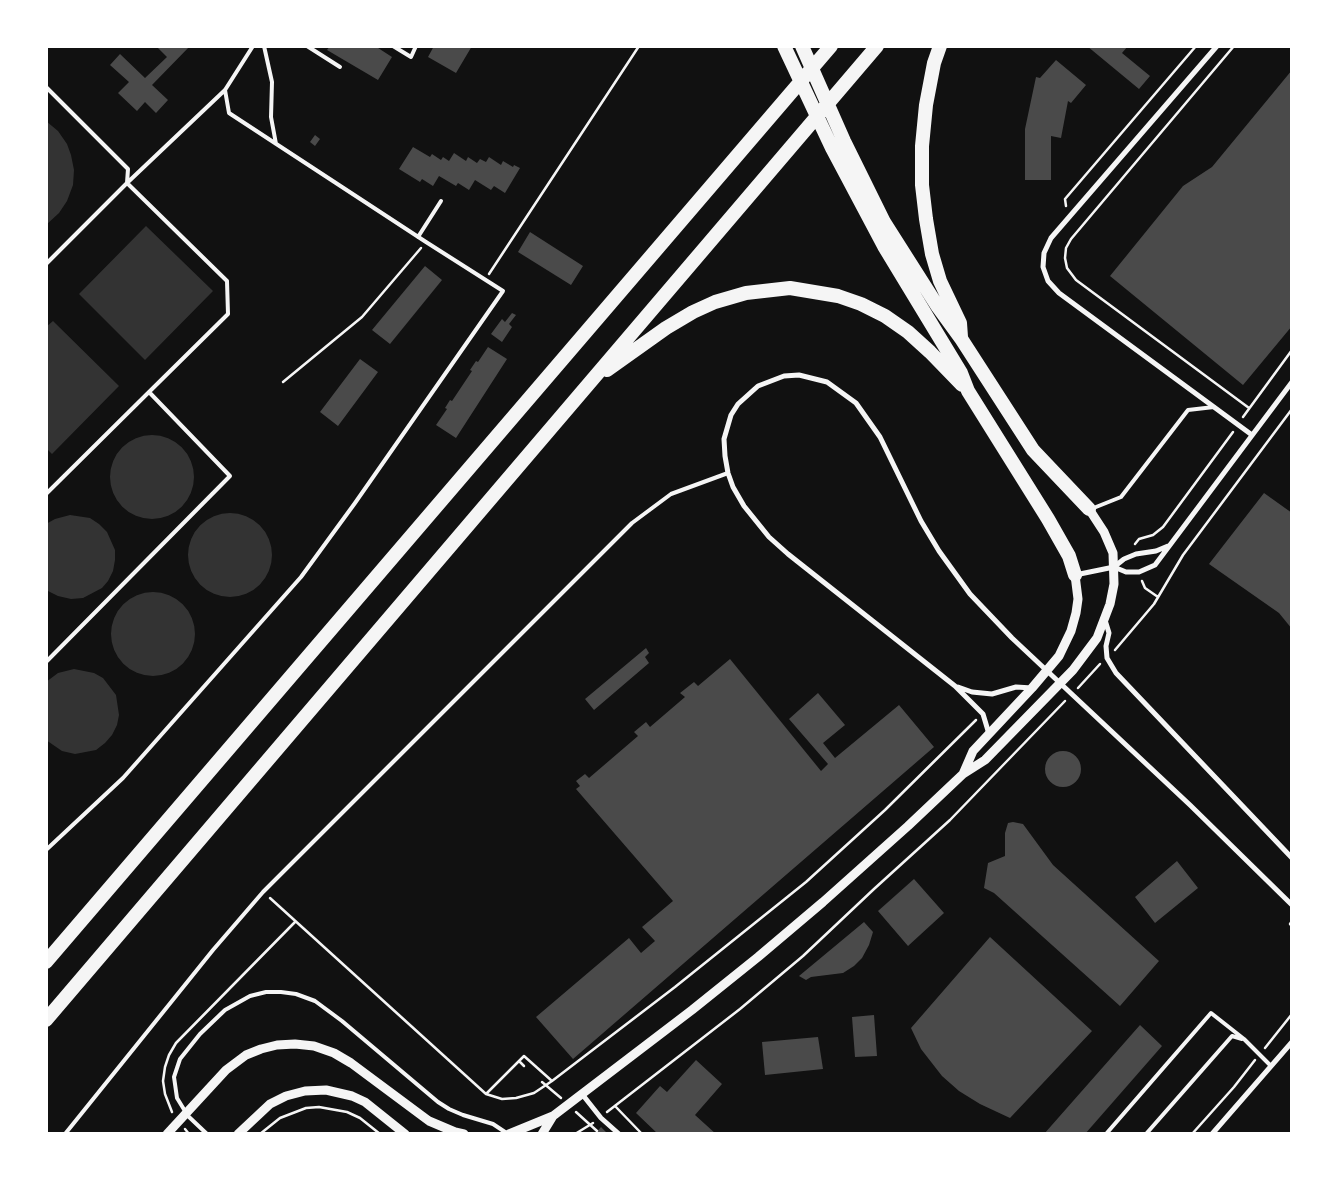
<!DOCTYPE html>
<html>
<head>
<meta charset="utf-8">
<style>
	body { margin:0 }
	#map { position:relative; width:1338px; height:1180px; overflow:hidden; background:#111; font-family:"Playfair Display",serif }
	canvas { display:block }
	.frame { position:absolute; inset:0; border:48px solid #fff; pointer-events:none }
</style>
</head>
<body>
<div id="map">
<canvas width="1338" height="1180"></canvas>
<div class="frame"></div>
</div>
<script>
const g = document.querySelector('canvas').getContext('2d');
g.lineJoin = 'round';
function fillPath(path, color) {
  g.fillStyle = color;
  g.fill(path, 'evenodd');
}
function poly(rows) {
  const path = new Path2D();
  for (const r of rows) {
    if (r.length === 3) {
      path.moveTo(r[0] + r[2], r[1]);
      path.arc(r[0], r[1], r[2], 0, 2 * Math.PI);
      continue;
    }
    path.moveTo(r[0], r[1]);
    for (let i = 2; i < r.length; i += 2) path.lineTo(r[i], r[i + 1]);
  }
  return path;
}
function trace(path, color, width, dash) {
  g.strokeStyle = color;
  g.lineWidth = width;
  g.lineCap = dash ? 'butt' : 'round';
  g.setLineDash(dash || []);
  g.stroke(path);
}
fillPath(poly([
	[46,121,58,131,67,144,71,155,74,170,73,185,67,201,59,213,46,225],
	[146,226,213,291,145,360,79,294],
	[53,321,119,386,52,454,46,448,46,327],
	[152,477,42],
	[230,555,42],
	[70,515,90,518,99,524,107,532,115,550,115,560,113,571,108,581,102,588,83,598,71,599,58,596,46,590,46,524,55,519],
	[153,634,42],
	[74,669,94,673,103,678,116,695,119,715,117,725,112,735,105,743,96,750,75,754,62,751,46,740,46,682,58,673]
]), '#333');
fillPath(poly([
	[158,46,190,46,152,85,168,100,156,113,145,102,137,111,118,93,129,82,110,65,120,54,145,78,167,57,157,47],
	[330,46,375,46,392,57,378,80,327,50],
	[434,46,472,46,456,73,428,57],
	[1087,46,1128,46,1122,53,1150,76,1139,89],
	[1056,60,1086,85,1071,103,1068,101,1061,138,1051,136,1051,180,1025,180,1025,129,1036,77,1040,78],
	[1292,70,1292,326,1243,385,1110,276,1183,186,1212,167],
	[315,135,320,139,315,146,310,142],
	[413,147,430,157,432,154,441,160,443,157,449,161,454,153,466,161,468,157,477,163,480,159,486,162,489,157,501,165,503,161,513,167,514,165,520,168,505,193,494,186,491,190,475,180,469,190,458,183,456,186,439,176,433,186,422,179,420,182,399,169],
	[530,232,583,266,571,285,518,252],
	[425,266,442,280,390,344,372,330],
	[512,313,516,315,509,324,512,327,502,342,491,334,502,319,505,322],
	[488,347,507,359,456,438,436,425,447,409,445,408,450,400,452,401,472,371,470,370,476,361,478,362],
	[360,359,378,372,338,426,320,412],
	[1264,493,1292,513,1292,629,1279,613,1209,564],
	[646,648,649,653,645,657,649,663,594,710,585,699],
	[730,659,821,771,828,764,789,719,818,693,845,725,823,743,835,758,899,705,934,747,573,1059,536,1017,629,938,641,953,655,941,642,927,673,901,576,789,580,786,576,781,585,774,589,778,638,736,634,732,646,722,650,727,685,697,680,693,694,682,698,686],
	[1063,769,18],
	[1013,822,1023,824,1053,865,1159,961,1120,1006,994,893,984,888,988,863,1005,856,1005,833,1008,823],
	[1177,861,1198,888,1155,923,1135,897],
	[914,879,944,913,908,946,878,911],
	[864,922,873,932,869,945,862,958,854,966,843,973,811,977,806,980,799,976],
	[990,937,1092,1031,1010,1118,980,1104,959,1091,942,1076,921,1049,911,1028],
	[874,1015,877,1056,855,1057,852,1017],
	[1140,1025,1162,1046,1085,1134,1044,1134],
	[818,1037,823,1069,765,1075,762,1042],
	[696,1060,722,1084,695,1115,716,1134,658,1134,636,1113,660,1086,667,1092],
	[601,1127,608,1134,595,1134]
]), '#4a4a4a');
trace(poly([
	[1234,46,1071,239,1066,248,1065,258,1067,268,1076,280,1249,408],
	[1066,206,1065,199,1196,46],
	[489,274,639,46],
	[283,382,362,317,421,248],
	[1243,417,1292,350],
	[1135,544,1139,539,1153,535,1163,527,1233,432],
	[1142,581,1145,588,1158,597],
	[1115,650,1154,604,1183,555,1292,409],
	[1078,688,1100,664],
	[270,898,486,1094,519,1061,524,1066],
	[1292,921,1290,924,1292,926],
	[1265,1048,1292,1014],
	[519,1061,524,1056,552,1081,675,987,806,882,885,810,976,720],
	[542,1082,561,1098],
	[486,1094,502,1099,516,1098,534,1093,552,1081],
	[615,1106,642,1134],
	[172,1112,165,1094,163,1081,165,1067,169,1055,176,1043,295,922],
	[576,1112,597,1131],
	[607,1112,740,1009,803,956,874,889,950,820,1065,701],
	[185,1129,189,1134],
	[260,1134,280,1118,306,1108,319,1107,347,1112,360,1118,380,1134],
	[575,1134,593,1123],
	[1192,1134,1234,1087,1255,1060]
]), '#f5f5f5', 2.5);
trace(poly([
	[264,46,272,82,271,117,276,144],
	[307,46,340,67],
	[393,46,411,57,416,46],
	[46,87,128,169,127,183,227,281,228,314,149,392],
	[418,237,441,201],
	[46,264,127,183,225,90,253,46],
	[46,494,149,392,230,476,46,662],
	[1091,509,1121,497,1188,410,1214,407],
	[46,850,123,778,301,577,355,503,503,291,426,242,229,113,225,90],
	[65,1134,213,950,263,892,632,523,671,494,728,473],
	[207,1134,188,1116,177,1098,174,1077,180,1059,200,1034,225,1010,250,996,266,992,281,992,296,994,315,1001,342,1021,438,1102,449,1109,463,1115,493,1124,508,1134],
	[1106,1134,1211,1013,1244,1039,1271,1066],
	[1146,1134,1232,1036,1242,1039]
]), '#f5f5f5', 4);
trace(poly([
	[1217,46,1051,238,1044,253,1043,267,1048,281,1059,293,1252,435],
	[1114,567,1126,572,1139,572,1155,565,1292,382],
	[1075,575,1114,567,1124,559,1136,554,1156,551,1168,546],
	[1105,620,1109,633,1106,646,1107,658,1116,673,1292,858],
	[958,687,972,692,992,694,1016,687,1032,688],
	[989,734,983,714,955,686,788,554,769,537,744,506,733,487,728,473,725,456,724,439,731,415,738,404,758,386,784,376,799,375,827,382,856,403,880,437,921,521,939,551,970,594,1012,638,1190,805,1292,905],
	[582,1094,601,1118,619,1134],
	[1212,1134,1292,1042]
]), '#f5f5f5', 5);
trace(poly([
	[963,774,973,751,1032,688,1059,656,1071,631,1076,613,1078,599,1075,575],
	[167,1134,226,1070,246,1055,261,1049,277,1045,295,1044,314,1046,334,1053,351,1063,429,1121,455,1132,464,1134],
	[238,1134,270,1104,286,1096,305,1091,326,1090,352,1096,365,1102,405,1134],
	[509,1134,553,1116,692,1010,758,957,823,902,908,826,963,774,985,760,1073,670,1097,638,1110,604,1114,584,1113,553,1104,532,1089,509],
	[542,1134,553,1116]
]), '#f5f5f5', 9);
trace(poly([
	[784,46,832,148,884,246,961,373,968,391,1048,519,1069,556,1075,575],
	[802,46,844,141,884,222,938,307,962,340,1033,450,1089,509],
	[940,46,934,63,926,105,922,146,922,185,926,219,932,254,940,281,960,323,961,337],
	[607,370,666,328,693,312,715,302,746,293,790,288,838,296,861,304,885,316,908,332,930,352,962,385],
	[46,962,831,46],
	[46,1020,877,46]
]), '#f5f5f5', 14);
</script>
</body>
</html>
